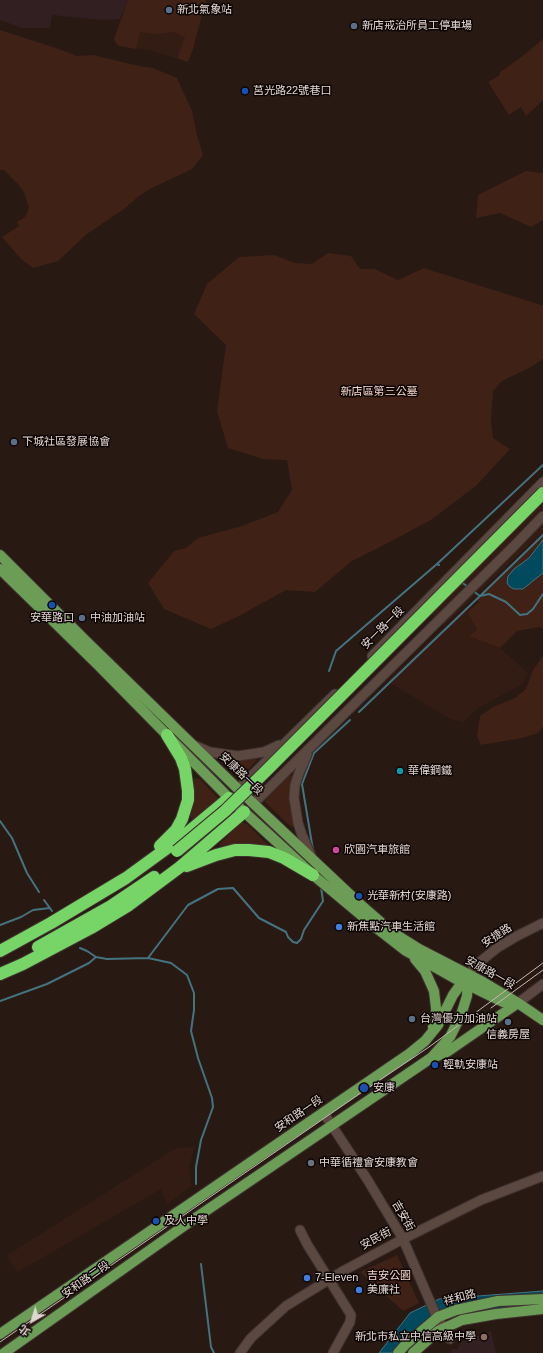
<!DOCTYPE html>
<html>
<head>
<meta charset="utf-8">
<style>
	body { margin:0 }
	#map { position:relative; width:543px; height:1353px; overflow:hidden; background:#291913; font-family:Helvetica,"Noto Sans TC",sans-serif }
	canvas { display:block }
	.north { position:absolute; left:12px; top:1301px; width:40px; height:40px; -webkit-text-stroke:3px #0d0604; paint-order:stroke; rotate:219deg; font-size:11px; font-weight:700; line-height:16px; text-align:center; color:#e2d6d1 }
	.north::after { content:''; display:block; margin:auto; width:14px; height:18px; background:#e2d6d1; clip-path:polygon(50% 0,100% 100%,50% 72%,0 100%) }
</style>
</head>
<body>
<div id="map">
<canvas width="543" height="1353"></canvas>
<div class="north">北</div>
</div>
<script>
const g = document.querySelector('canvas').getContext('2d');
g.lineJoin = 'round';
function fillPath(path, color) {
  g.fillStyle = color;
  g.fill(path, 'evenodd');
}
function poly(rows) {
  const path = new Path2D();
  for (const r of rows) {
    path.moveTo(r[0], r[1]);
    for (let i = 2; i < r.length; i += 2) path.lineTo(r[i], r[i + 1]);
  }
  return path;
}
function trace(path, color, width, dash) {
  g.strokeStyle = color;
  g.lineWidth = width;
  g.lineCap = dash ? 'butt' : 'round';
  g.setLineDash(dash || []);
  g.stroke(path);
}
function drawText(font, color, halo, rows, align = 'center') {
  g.font = font + ' Helvetica,"Noto Sans TC",sans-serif';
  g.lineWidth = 3;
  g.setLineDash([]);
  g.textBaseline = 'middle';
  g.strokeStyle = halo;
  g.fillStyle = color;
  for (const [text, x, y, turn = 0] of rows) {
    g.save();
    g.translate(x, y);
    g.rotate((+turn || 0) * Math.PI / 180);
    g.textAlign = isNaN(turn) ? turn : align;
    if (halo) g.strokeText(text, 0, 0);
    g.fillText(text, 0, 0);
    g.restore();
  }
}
fillPath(poly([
	[128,0,206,0,193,49,188,62,149,50,119,46,116,43,114,39],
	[543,475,543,532,444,625,417,601],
	[463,610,467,612,477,630,468,636,500,648,528,673,522,684,475,710,464,722,450,719,387,681],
	[194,1147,189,1169,192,1186,167,1204,161,1189,18,1272,6,1256,176,1148]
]), '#331c14');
fillPath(poly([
	[0,0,128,0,120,19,101,20,52,15,50,28,22,28,0,20],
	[491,1331,496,1353,450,1353,453,1348,457,1350,461,1342]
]), '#321f21');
fillPath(poly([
	[128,0,206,0,193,49,188,62,177,58,185,37,174,32,157,34,140,32,136,49,119,46,116,43,114,39],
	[0,30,59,49,77,56,93,55,139,66,153,68,177,78,192,111,197,135,203,155,192,169,150,189,139,196,124,209,87,234,58,261,33,268,21,259,2,237,19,226,17,222,25,217,29,208,24,192,18,184,4,170,0,170],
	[543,39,543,100,526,116,521,107,509,115,488,82,500,75,499,73,524,55],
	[526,171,543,173,543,220,531,227,500,213,476,218,478,195],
	[328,253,351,256,360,269,375,269,398,280,424,268,541,305,543,306,543,359,531,367,502,381,493,391,491,420,493,438,510,449,477,485,431,520,384,545,352,561,315,592,286,590,239,616,211,629,164,609,148,583,174,551,186,548,198,538,242,526,278,512,292,490,287,460,263,459,228,448,217,411,226,345,194,314,207,284,239,257,274,255,295,263,312,264],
	[543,536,543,629,539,627,517,631,500,648,468,636,477,630,467,612,479,602,477,600],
	[543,656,543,727,538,733,522,738,481,745,477,736,480,716,493,707,515,698,526,689,533,670],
	[224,758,242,760,254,758,257,760,243,775,238,776,223,762,222,760],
	[289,775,293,776,294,824,293,827,289,825,265,802,267,797],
	[197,778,200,779,219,799,193,821,190,816,193,802,192,782,194,779],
	[242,822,247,824,268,845,267,846,220,847,220,843],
	[397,1255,419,1303,403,1311,360,1272]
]), '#3f2116');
const water = poly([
	[543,540,543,573,523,589,514,589,510,587,507,583,508,576,514,569,529,558,543,540],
	[543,1291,543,1314,523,1315,474,1310,427,1321,403,1340,392,1353,379,1353,410,1313,439,1299,543,1291]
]);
fillPath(water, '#01495d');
trace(water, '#447380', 1);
trace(poly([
	[437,564,543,465],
	[460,581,468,587],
	[473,591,480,596,543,535],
	[329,671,336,651,437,564,439,565],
	[359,712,480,596,489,594,506,602,520,615,527,614,533,609,543,594],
	[0,821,12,838,27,873,39,892],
	[313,850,302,784,314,753,350,720],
	[44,900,52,911],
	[0,925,21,917,33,910,50,908],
	[80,948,87,951,96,957,107,959,148,958,171,963,187,975,194,993,194,1010,191,1031,198,1058,212,1098,213,1107,201,1140,196,1167,196,1184],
	[148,958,188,905,218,889,233,888,259,918,286,932,288,937,293,942,297,943,301,939,304,930,323,901,321,887],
	[0,1001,47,984,89,963,96,957],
	[201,1264,211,1347,214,1353]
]), '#447380', 2);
const minor = poly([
	[372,656,543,482],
	[194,745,210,752,238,756,264,752,279,745],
	[307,755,299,773,295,785,294,798,298,823,302,835,312,858],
	[238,789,335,694],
	[254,803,514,546,543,516],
	[469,975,476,965,497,948,517,936,543,923],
	[518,1003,543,984],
	[323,1112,367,1179,403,1239,435,1313,450,1339],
	[300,1230,307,1244,351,1315,350,1322,333,1353],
	[240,1353,251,1338,286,1306,343,1271,403,1239,481,1200,543,1176]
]);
const major = poly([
	[0,555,86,641,238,789,361,905,392,932,419,949,483,982,518,1003,543,1020],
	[0,569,98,665,229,798,313,875,374,926,406,951,454,978,503,1002,516,1003],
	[415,959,425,971,434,991,436,1008,436,1018,433,1027],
	[435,1057,447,1052,518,1003],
	[0,1334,242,1168,409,1054,425,1041,438,1025,453,995,466,977],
	[4,1353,191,1221,431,1058,450,1037,461,1015,467,996,468,979],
	[398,1353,405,1345,438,1317,456,1310,498,1301,543,1299],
	[413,1353,438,1331,462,1320,496,1314,543,1309]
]);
const highway = poly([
	[160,846,176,830,182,819,188,800,188,791,185,769,181,758,167,735],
	[187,866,216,855,235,850,249,850,269,852,284,858,313,875],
	[38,947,111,906,154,877],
	[0,951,51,923,126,878,181,838,229,798],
	[0,974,23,964,91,928,129,905,180,867,244,812]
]);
trace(minor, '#3f3230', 11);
trace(major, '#3f3230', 12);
trace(highway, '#3f3230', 14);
trace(minor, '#5b4841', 9);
trace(major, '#6b9d57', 10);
trace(highway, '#76d566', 12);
trace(poly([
	[491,1008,543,970],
	[0,1342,365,1090,429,1047,543,963]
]), '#c5b8b3', 1);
const highwayBridge = poly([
	[177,851,225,811,265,772,543,493]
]);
trace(highwayBridge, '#3f3230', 14, []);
trace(highwayBridge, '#76d566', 12);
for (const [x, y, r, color] of [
	[169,10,4,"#5c6f8a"],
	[354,26,4,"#5c6f8a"],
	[245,91,4,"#1a4fb4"],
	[14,442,4,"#5c6f8a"],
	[52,605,4,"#1a4fb4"],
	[82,618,4,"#5c6f8a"],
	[400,771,4,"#0f9aa8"],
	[336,850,4,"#d1479c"],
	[359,896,4,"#1a4fb4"],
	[339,927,4,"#3f7fe0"],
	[412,1019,4,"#5c6f8a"],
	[508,1022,4,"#5c6f8a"],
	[435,1065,4,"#1a4fb4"],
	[364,1088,5,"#1a4fb4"],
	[311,1163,4,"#6b7280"],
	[156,1221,4,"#1a4fb4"],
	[307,1278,4,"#3f7fe0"],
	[359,1290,4,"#3f7fe0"],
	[484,1337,4,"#8d6e63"]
]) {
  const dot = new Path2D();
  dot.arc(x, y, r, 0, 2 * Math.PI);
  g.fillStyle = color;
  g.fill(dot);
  trace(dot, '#0d0604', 1.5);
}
drawText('11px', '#e2d6d1', '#0d0604', [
	["新北氣象站",177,10],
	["新店戒治所員工停車場",362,26],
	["莒光路22號巷口",253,91],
	["下城社區發展協會",22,442],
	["安華路口",52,618,"center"],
	["中油加油站",90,618],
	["華偉鋼鐵",408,771],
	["欣園汽車旅館",344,850],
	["光華新村(安康路)",367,896],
	["新焦點汽車生活館",347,927],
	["台灣優力加油站",420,1019],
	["信義房屋",508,1035,"center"],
	["輕軌安康站",443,1065],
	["安康",373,1088],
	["中華循禮會安康教會",319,1163],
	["及人中學",164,1221],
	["7-Eleven",315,1278],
	["美廉社",367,1290],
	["新北市私立中信高級中學",476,1337,"right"]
], 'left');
drawText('11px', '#f6d5c9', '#0d0604', [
	["新店區第三公墓",379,392],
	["吉安公園",389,1276]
]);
drawText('11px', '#e2d6d1', '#0d0604', [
	["安一路一段",383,628,-45],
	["安康路一段",241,774,44],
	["安捷路",497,936,-33],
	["安康路一段",490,973,29],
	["安和路一段",299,1114,-34],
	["吉安街",403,1216,60],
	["安民街",376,1239,-28],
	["安和路二段",86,1280,-35],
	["祥和路",460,1298,-15]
]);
</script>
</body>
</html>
